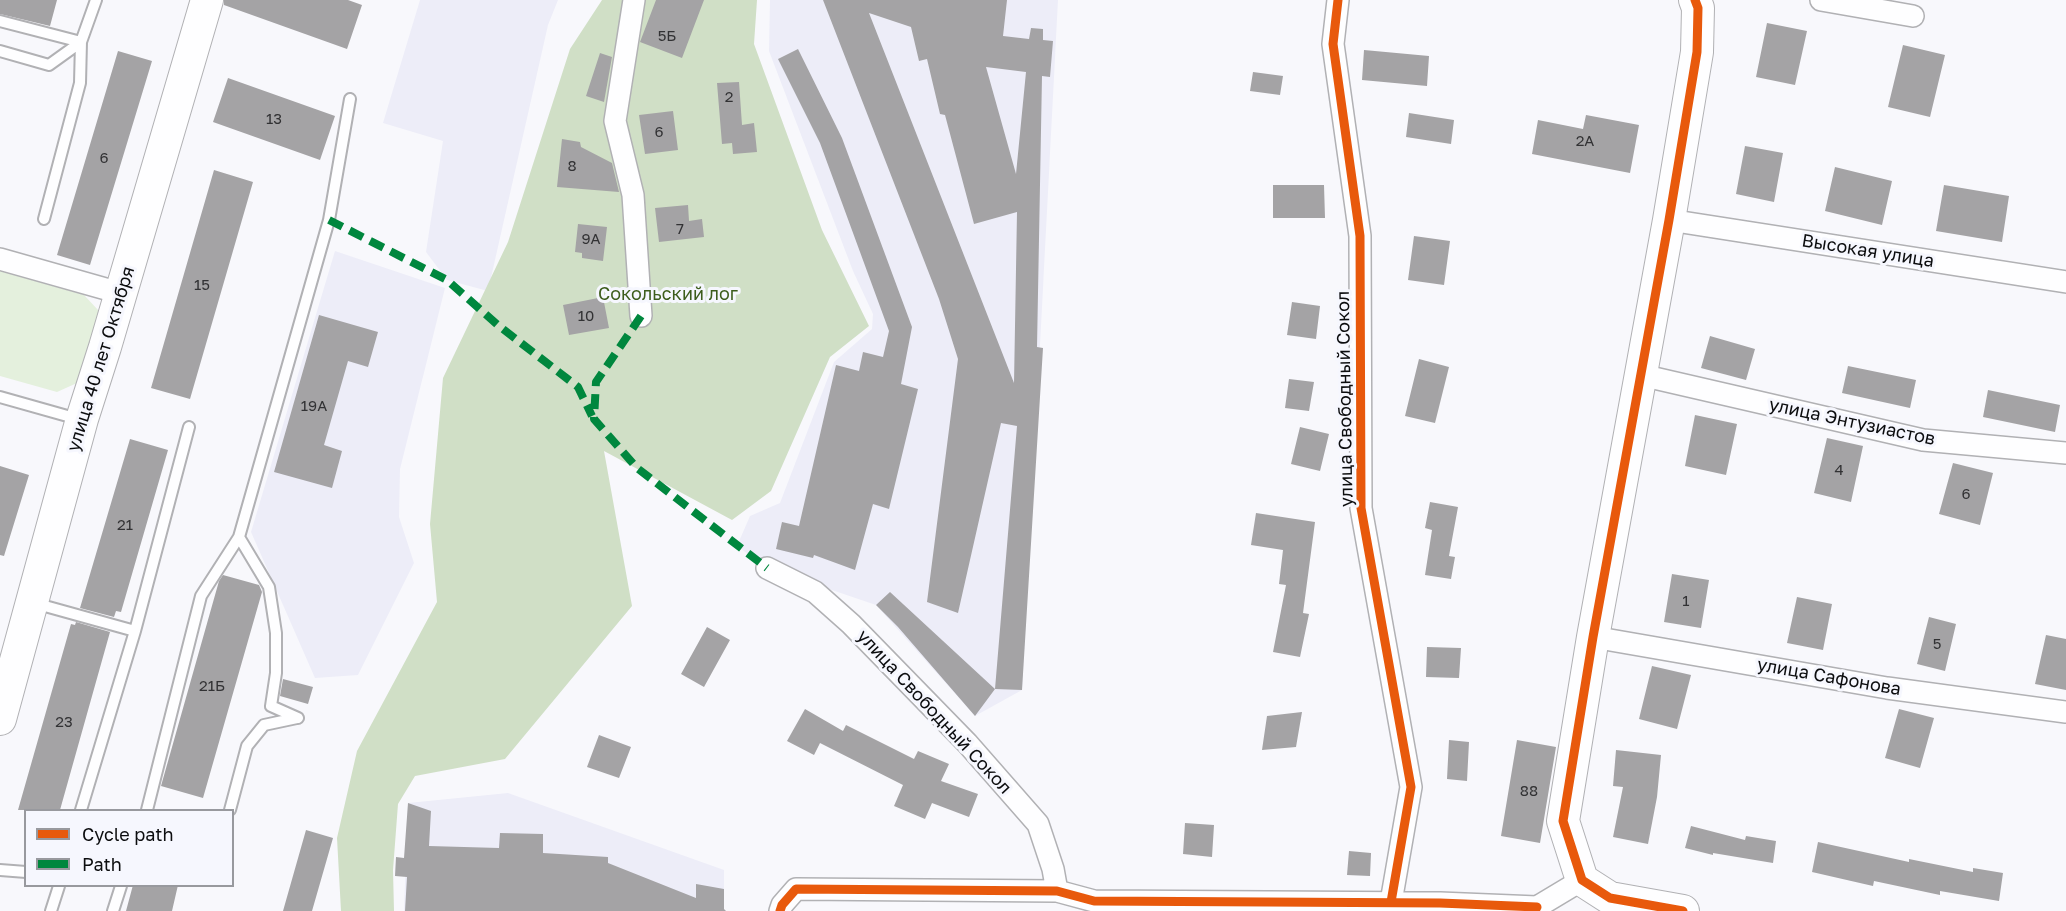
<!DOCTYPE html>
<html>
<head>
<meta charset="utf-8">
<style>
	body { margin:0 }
	#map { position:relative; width:2066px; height:911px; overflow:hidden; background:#f8f8fc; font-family:"Golos Text",sans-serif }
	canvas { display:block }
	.legend { position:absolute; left:24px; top:809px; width:210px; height:78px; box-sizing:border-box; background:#f6f7fe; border:2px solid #98999e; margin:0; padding:8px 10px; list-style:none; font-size:18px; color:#0c0d0f }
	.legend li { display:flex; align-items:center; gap:12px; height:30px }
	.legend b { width:30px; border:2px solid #98999e }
</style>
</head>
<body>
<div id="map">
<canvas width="2066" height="911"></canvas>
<ul class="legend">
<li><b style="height:8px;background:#e8590c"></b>Cycle path</li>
<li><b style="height:8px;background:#00873e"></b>Path</li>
</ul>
</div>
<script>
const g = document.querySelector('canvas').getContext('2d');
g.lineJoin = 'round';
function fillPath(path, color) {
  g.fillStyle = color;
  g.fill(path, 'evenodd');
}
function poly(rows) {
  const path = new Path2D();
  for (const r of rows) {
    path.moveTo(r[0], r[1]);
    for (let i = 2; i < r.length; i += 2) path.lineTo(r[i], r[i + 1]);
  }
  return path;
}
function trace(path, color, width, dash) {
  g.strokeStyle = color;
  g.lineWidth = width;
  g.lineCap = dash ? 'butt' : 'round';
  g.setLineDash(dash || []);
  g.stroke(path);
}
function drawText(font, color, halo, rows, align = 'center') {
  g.font = font + ' "Golos Text",sans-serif';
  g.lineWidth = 6;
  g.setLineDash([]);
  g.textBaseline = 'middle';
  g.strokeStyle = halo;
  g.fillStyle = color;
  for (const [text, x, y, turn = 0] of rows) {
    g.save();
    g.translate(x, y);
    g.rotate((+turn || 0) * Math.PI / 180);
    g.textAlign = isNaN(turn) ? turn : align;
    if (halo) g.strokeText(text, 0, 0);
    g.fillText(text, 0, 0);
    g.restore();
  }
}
fillPath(poly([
	[420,0,558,0,548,25,488,291,447,280,426,252,443,141,383,123],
	[770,0,1058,0,1022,690,975,716,876,605,767,568,737,546,750,516,780,503,834,362,872,329,873,314,853,271,769,51],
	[335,251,445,288,400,469,399,517,414,563,358,675,315,678,251,532],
	[508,793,724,870,724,911,404,911,408,803]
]), '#ededf8');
fillPath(poly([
	[0,271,84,295,99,311,77,383,57,392,0,376]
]), '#e4f0dd');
fillPath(poly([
	[602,0,757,0,754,44,822,230,869,326,830,357,771,491,732,520,604,451,632,606,505,759,415,776,398,804,393,870,394,911,341,911,337,838,357,751,437,602,430,524,443,378,508,242,570,49]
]), '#d0dfc6');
fillPath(poly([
	[0,0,57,0,50,26,0,14],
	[224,0,348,0,362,5,347,49,224,5],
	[656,0,704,0,682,58,640,42],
	[823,0,1007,0,1003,36,1029,39,1031,28,1043,29,1043,40,1053,41,1050,77,1042,76,1037,347,1043,348,1022,690,995,689,1017,426,1001,423,958,613,927,602,958,359,939,299],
	[869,13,911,27,919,61,927,59,940,114,945,115,974,224,1017,212,1014,383],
	[986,67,1026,72,1016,174],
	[1767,23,1807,31,1795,85,1756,77],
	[1903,45,1945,55,1930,117,1888,107],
	[798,49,842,138,912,327,901,384,918,389,889,509,873,504,855,570,814,555,813,558,776,549,782,522,799,526,836,365,859,371,863,352,883,357,889,331,820,143,778,59],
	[1364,50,1429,56,1427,86,1362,80],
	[118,51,152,61,90,265,57,255],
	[600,53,612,57,604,102,586,96],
	[1253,72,1283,76,1280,95,1250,91],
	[228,78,335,116,320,160,213,122],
	[739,82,742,125,754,123,757,152,733,154,732,143,722,144,717,83],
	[673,111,678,150,645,154,639,115],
	[1409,113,1454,120,1451,144,1406,137],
	[1586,115,1639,125,1630,173,1532,154,1538,120,1583,129],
	[562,139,580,142,581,147,612,163,619,192,557,187],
	[1745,146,1783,153,1774,202,1736,194],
	[1835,167,1892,181,1882,225,1825,211],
	[214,170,253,182,190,399,151,388],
	[1273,185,1324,185,1325,218,1273,218],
	[1944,185,2009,196,2002,242,1936,231],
	[688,205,689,221,702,219,704,237,659,242,655,208],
	[578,224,607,227,603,261,582,258,582,253,575,252],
	[1414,236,1450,241,1444,285,1408,280],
	[603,297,609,328,569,335,563,305],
	[1292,302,1320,306,1316,339,1287,335],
	[319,315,378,332,368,367,348,361,324,445,342,451,332,488,274,472],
	[1710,336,1755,349,1746,380,1701,368],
	[1419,359,1449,367,1435,423,1405,416],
	[1848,366,1916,380,1910,408,1842,393],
	[1289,379,1314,382,1309,411,1285,408],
	[1988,390,2060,405,2055,432,1983,417],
	[1695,415,1737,424,1726,475,1685,466],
	[1300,427,1329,434,1320,471,1291,464],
	[1827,438,1863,446,1851,502,1814,493],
	[130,439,168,450,121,612,116,611,114,617,80,608],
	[1953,463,1993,473,1980,525,1939,514],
	[0,466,29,475,4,556,0,555],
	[1430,502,1458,507,1449,556,1455,557,1451,579,1425,575,1432,530,1425,528],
	[1256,513,1315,522,1303,613,1309,614,1300,657,1273,652,1286,585,1279,584,1283,550,1251,545],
	[1672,574,1709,580,1701,628,1664,622],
	[223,575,259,585,262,592,203,798,161,786,219,581],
	[890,592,995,689,975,716,898,627,876,605],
	[1797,597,1832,604,1823,650,1787,643],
	[1929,617,1956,624,1945,671,1917,664],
	[76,622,110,632,60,810,18,810,71,624,75,625],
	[707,627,730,640,704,687,681,674],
	[2046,635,2066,639,2066,690,2035,684],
	[1427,647,1461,648,1459,678,1426,677],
	[1652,666,1691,675,1677,729,1639,719],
	[283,679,313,687,308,704,280,696],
	[805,709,843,731,846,725,914,759,918,751,949,764,941,781,978,794,969,817,932,803,925,819,894,806,903,785,820,743,814,755,787,741],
	[1899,709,1934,718,1920,768,1885,758],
	[1302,712,1296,747,1262,750,1267,716],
	[599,735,631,747,619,778,587,767],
	[1449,740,1469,742,1467,781,1447,779],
	[1517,740,1556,747,1540,843,1501,836],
	[1616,750,1661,755,1657,797,1648,844,1613,837,1623,787,1613,786],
	[408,803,431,811,429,846,499,848,500,833,543,834,543,853,608,857,608,863,696,898,696,884,724,889,724,909,726,911,405,911,407,877,395,876,396,857,404,858],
	[1185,823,1214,825,1212,857,1183,854],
	[1691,826,1745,840,1746,836,1776,841,1773,863,1713,853,1713,855,1685,848],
	[306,830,333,838,312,911,283,911],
	[1818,842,1909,862,1909,859,1973,872,1973,868,2003,873,1999,901,1940,891,1940,895,1874,881,1873,886,1812,872],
	[1349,851,1371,853,1370,876,1347,875],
	[133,885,178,885,172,911,126,911]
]), '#a4a3a5');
const lane = poly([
	[0,21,81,42,80,83,44,219],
	[0,51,49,65,81,42,96,0],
	[0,397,78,419],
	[239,537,269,587,276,633,276,673,271,706,298,718],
	[34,603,135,631],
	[81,810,135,631,189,427],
	[147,810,201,596,239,537,329,220,350,99],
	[230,810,247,746,264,725,297,718],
	[0,870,26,872],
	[51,911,59,886],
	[113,911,121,886]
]);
const street = poly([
	[634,0,615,121,633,195,641,316],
	[1338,0,1333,44,1360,236,1361,508,1411,787,1391,902],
	[1821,0,1913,16],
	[1669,220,2066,282],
	[0,259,120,293],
	[1641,375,1923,440,2066,453],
	[767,568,815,592,851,624,967,743,1038,824,1053,869,1057,891],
	[1593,637,1887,688,2066,712],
	[780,911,782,905,796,889,1057,891,1094,901,1440,903,1537,907],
	[1535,911,1537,907,1582,880]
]);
const secondary = poly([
	[0,719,82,419,105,347,207,0],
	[1683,911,1610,898,1582,880,1563,821,1593,637,1669,220,1697,52,1698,8,1695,0]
]);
trace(lane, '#b1b1b4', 14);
trace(street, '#b1b1b4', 24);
trace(secondary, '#b1b1b4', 34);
trace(lane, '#fefeff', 10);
trace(street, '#fefeff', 21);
trace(secondary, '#fefeff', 32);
trace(poly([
	[329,220,447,280,499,326,578,387,592,416],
	[641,316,596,382,594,419,637,468,767,568]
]), '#00873e', 8, [15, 8]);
trace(poly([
	[1338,0,1333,44,1360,236,1361,508,1411,787,1391,902],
	[780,911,782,905,796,889,1057,891,1094,901,1440,903,1537,907,1535,911],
	[1683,911,1610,898,1582,880,1563,821,1593,637,1669,220,1697,52,1698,8,1695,0]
]), '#e8590c', 9);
drawText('15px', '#323234', null, [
	["5Б",667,36],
	["2",729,97],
	["13",274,119],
	["6",659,132],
	["2А",1585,141],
	["6",104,158],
	["8",572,166],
	["7",680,229],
	["9А",591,239],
	["15",202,285],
	["10",586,316],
	["19А",314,406],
	["4",1839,470],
	["6",1966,494],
	["21",125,525],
	["1",1686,601],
	["5",1937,644],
	["21Б",212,686],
	["23",64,722],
	["88",1529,791]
]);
drawText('18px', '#0c0d0f', '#f6f7fe', [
	["Высокая улица",1868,251,9],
	["улица 40 лет Октября",101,359,-73],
	["улица Свободный Сокол",1345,399,-91],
	["улица Энтузиастов",1852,422,12],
	["улица Сафонова",1829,677,10],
	["улица Свободный Сокол",934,712,47]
]);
drawText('18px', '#3d5d1c', '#f6f7fe', [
	["Сокольский лог",668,294]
]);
</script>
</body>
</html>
